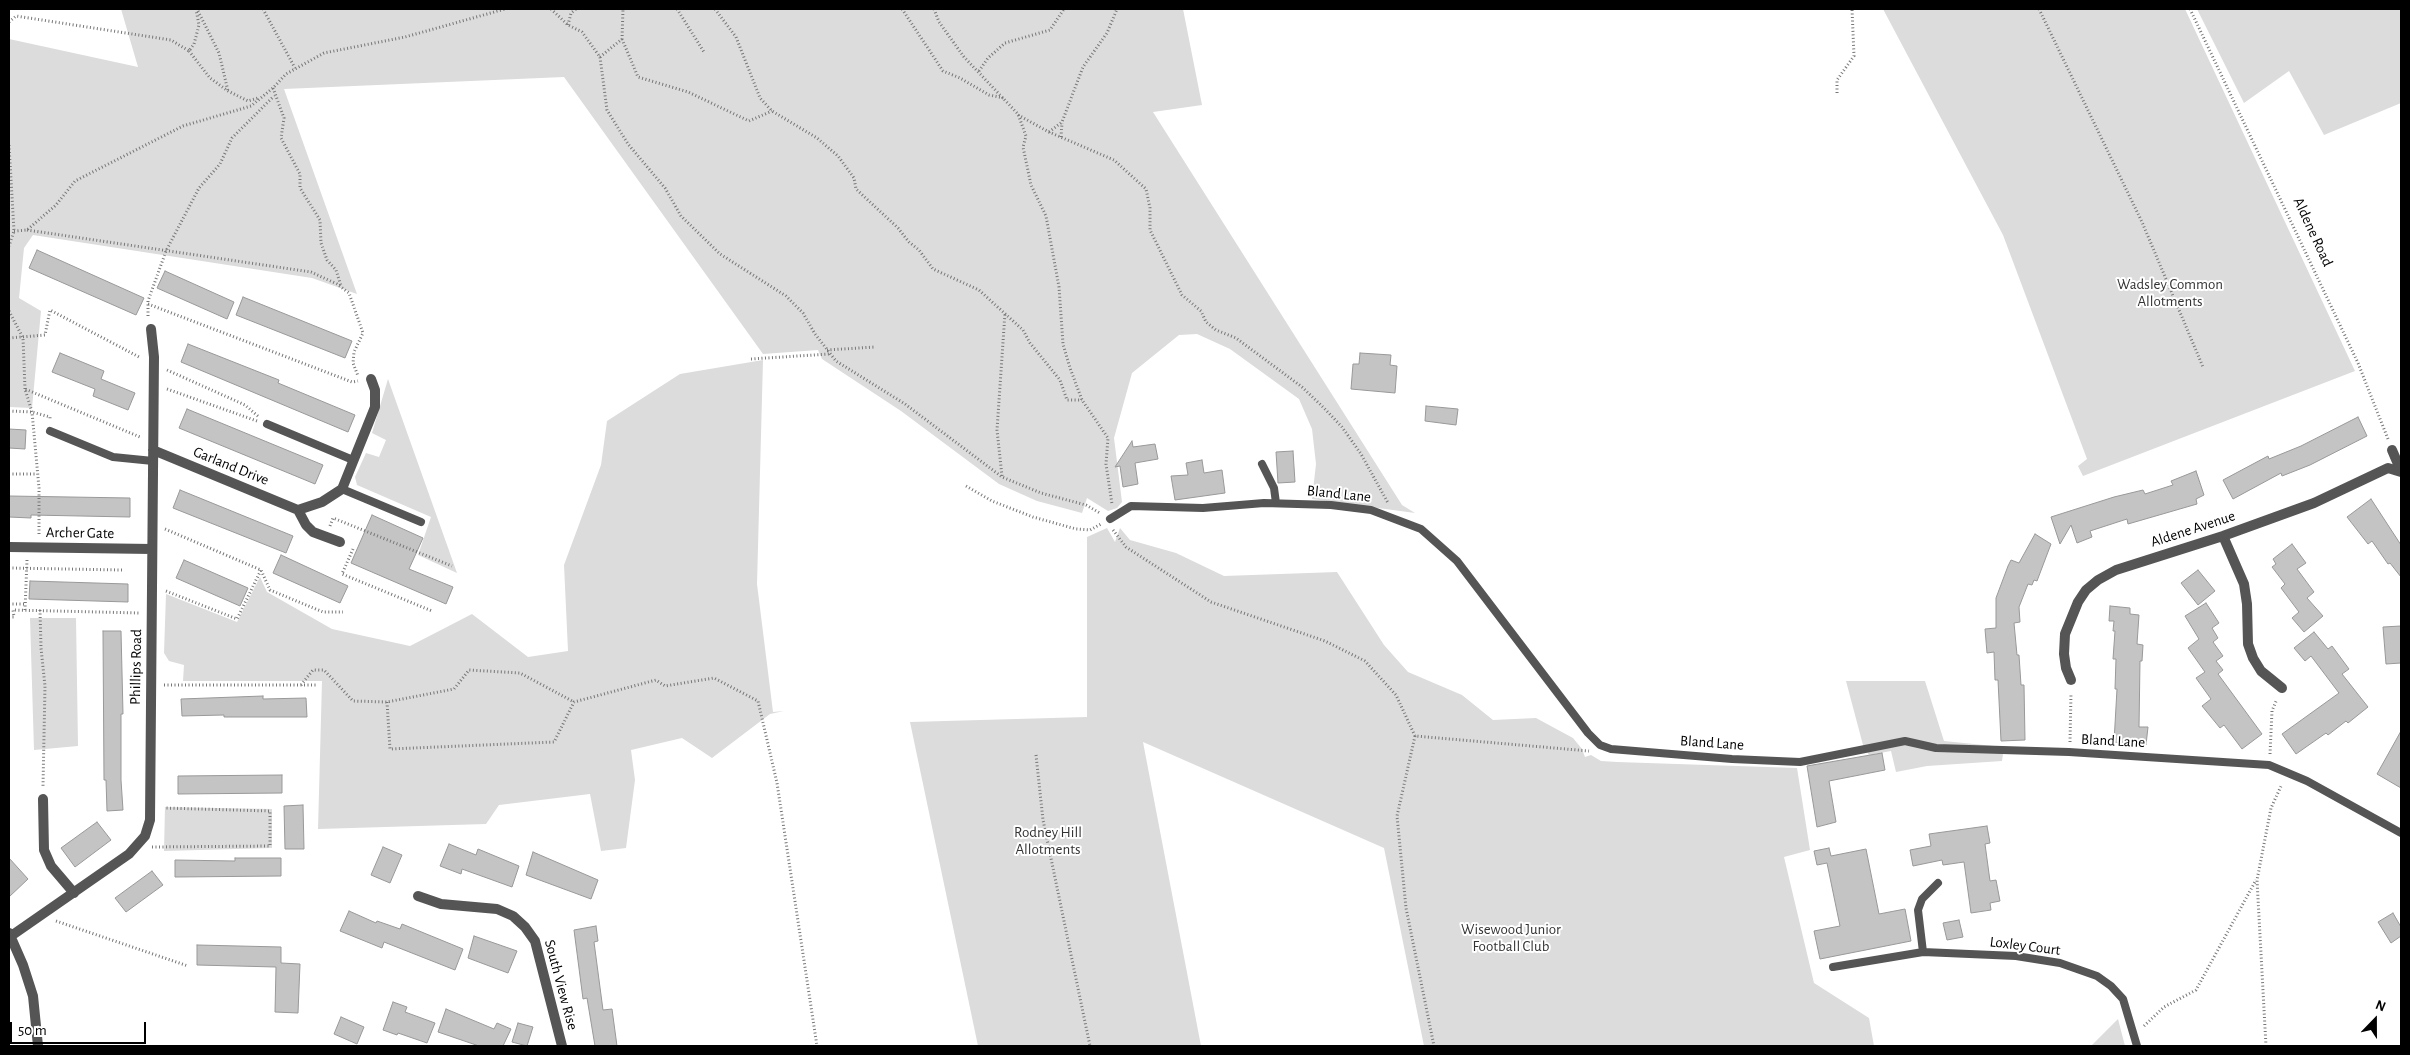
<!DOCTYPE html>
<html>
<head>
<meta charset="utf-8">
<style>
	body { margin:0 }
	#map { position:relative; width:2410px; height:1055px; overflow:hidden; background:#fff; font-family:"Alegreya Sans",sans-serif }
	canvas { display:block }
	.frame { position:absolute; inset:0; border:10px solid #000; pointer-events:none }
	.north { position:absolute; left:2350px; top:995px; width:50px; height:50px; -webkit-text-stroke:4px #fff; paint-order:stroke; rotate:22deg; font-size:14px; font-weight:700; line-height:20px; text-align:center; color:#000 }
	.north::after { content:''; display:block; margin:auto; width:18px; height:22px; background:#000; clip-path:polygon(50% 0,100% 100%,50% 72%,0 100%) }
	.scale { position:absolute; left:10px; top:1022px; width:136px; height:22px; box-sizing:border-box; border:2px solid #000; border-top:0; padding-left:6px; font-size:15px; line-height:18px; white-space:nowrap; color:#000; -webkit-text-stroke:4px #fff; paint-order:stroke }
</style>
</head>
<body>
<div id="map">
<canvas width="2410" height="1055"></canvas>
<div class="frame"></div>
<div class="north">N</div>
<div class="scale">50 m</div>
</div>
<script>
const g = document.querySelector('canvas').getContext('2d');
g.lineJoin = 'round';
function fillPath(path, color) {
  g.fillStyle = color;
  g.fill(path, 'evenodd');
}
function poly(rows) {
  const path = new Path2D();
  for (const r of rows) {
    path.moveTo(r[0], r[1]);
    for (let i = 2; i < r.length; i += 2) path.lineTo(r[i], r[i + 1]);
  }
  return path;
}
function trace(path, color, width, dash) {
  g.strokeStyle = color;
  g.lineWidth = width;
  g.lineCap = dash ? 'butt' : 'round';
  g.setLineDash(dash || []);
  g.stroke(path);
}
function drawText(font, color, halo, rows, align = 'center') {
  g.font = font + ' "Alegreya Sans",sans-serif';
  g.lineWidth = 4;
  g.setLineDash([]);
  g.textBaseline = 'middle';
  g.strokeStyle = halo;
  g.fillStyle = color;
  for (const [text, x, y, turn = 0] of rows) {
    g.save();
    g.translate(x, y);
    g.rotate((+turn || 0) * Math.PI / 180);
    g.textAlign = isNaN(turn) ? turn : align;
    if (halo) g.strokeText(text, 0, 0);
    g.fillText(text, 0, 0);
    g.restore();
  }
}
fillPath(poly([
	[121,9,1183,9,1202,105,1153,112,1402,505,1415,513,1312,499,1316,464,1312,429,1299,399,1230,349,1197,334,1179,335,1132,373,1114,438,1122,502,1117,508,1108,511,1087,498,1082,513,1037,501,999,484,901,411,822,359,818,350,763,354,564,77,284,89,357,294,312,278,33,235,24,248,19,298,41,311,32,408,9,407,9,39,138,67],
	[1883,9,2185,9,2355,371,2083,476,2078,466,2087,459,2003,235],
	[2197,9,2401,9,2401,103,2324,135,2289,71,2244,103],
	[763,360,757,584,773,712,784,711,770,714,712,758,682,738,631,750,635,780,626,848,601,851,590,794,499,805,486,824,318,829,322,681,183,681,184,665,169,661,164,653,166,594,237,622,260,577,267,592,332,629,410,646,472,614,528,657,568,651,564,565,601,465,607,421,680,374],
	[388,379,457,573,418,555,431,517,357,485,355,477,366,453,379,457,386,440,372,433],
	[1107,528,1115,542,1120,528,1130,540,1176,553,1224,576,1337,572,1384,645,1408,672,1462,695,1493,720,1536,718,1573,738,1582,749,1585,757,1591,755,1601,761,1617,762,1797,768,1810,850,1784,857,1814,983,1869,1018,1874,1046,1424,1046,1384,848,1143,742,1201,1046,978,1046,910,722,1087,717,1087,537],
	[30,618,76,618,78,746,34,750],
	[1846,681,1925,681,1944,741,2004,747,2002,761,1927,766,1896,772,1891,751,1869,755,1863,745],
	[165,807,272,809,272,848,164,851],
	[2118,1019,2125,1046,2091,1046]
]), '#dcdcdc');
const building = poly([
	[37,250,144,298,136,315,29,268,37,250],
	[165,271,234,302,227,319,157,288,165,271],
	[243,297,352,341,345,358,236,315,243,297],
	[188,344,279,380,278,383,355,415,348,432,181,362,188,344],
	[60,353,104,371,101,379,135,393,128,410,93,396,95,389,52,372,60,353],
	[1360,353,1391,355,1390,365,1397,366,1395,393,1351,389,1353,364,1359,364,1360,353],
	[1426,406,1458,409,1456,425,1425,421,1426,406],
	[187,409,323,465,315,484,179,428,187,409],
	[2358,417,2367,436,2310,465,2282,476,2281,473,2233,499,2223,480,2268,456,2269,459,2301,446,2358,417],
	[9,429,26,430,25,449,9,448,9,429],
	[1132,441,1133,447,1155,444,1158,459,1135,463,1138,484,1123,487,1120,466,1115,467,1132,441],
	[1293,451,1295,482,1278,483,1276,452,1293,451],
	[1202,460,1204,473,1222,470,1225,493,1175,500,1171,476,1188,475,1186,463,1202,460],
	[2196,471,2204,495,2196,499,2197,504,2128,524,2127,519,2090,531,2092,537,2077,543,2071,525,2060,544,2051,517,2114,497,2143,490,2145,494,2173,485,2171,481,2196,471],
	[180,490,293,536,286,553,173,508,180,490],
	[9,496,130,498,130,517,31,515,31,518,9,517,9,496],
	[2371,499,2401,545,2401,577,2390,563,2388,564,2372,541,2368,544,2347,517,2371,499],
	[372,515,423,538,409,569,453,587,446,604,351,563,372,515],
	[2035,534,2051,544,2037,581,2034,580,2032,585,2028,584,2019,607,2020,622,2014,623,2017,655,2019,655,2021,685,2024,685,2025,740,2001,741,1998,680,1995,680,1994,652,1987,653,1985,629,1996,628,1996,598,2008,566,2011,560,2019,563,2035,534],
	[2292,544,2306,563,2297,569,2314,592,2307,598,2323,616,2304,632,2292,618,2299,612,2281,588,2285,584,2272,567,2276,564,2273,559,2292,544],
	[281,555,348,586,340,603,273,573,281,555],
	[184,560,248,588,240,606,176,578,184,560],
	[2198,570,2215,591,2198,605,2181,583,2198,570],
	[30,581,128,584,128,602,29,599,30,581],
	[2206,603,2219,623,2212,628,2218,638,2213,642,2223,656,2216,661,2223,670,2218,674,2262,734,2242,749,2224,725,2220,728,2202,706,2211,699,2196,678,2205,672,2188,648,2199,639,2185,616,2206,603],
	[2110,606,2130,608,2130,614,2139,615,2137,644,2143,645,2142,661,2140,661,2139,727,2148,727,2146,745,2114,742,2117,689,2115,689,2116,659,2113,659,2115,631,2113,631,2114,621,2109,621,2110,606],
	[2401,626,2401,663,2386,664,2383,627,2401,626],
	[103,631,121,631,123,714,121,714,121,780,123,810,107,811,106,780,104,780,103,631],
	[2314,632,2328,649,2332,646,2349,669,2342,674,2368,707,2348,723,2346,721,2328,735,2326,733,2296,754,2282,734,2339,693,2311,656,2305,661,2294,648,2314,632],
	[263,696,263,699,306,698,307,717,224,717,224,715,182,716,181,699,263,696],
	[2401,731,2401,788,2377,774,2401,731],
	[1882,753,1885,770,1829,781,1836,822,1817,827,1807,766,1882,753],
	[282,775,282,793,178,794,178,776,282,775],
	[303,805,304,849,285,849,284,806,303,805],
	[97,822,111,840,75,867,61,848,97,822],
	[1987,826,1990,843,1985,844,1990,881,1996,880,2000,901,1990,903,1991,910,1971,913,1964,862,1943,865,1942,860,1913,866,1910,850,1931,846,1929,834,1987,826],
	[449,844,476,855,478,849,519,866,512,887,462,869,461,874,440,866,449,844],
	[383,847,402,855,390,883,371,875,383,847],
	[1829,848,1831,856,1866,849,1879,914,1905,909,1911,941,1820,959,1814,931,1840,926,1827,863,1817,865,1814,851,1829,848],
	[533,852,598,880,591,899,526,875,533,852],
	[9,858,28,879,9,897,9,858],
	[235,858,281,858,281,876,175,877,175,860,235,861,235,858],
	[152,871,163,885,126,912,115,898,152,871],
	[349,911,376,923,377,921,400,929,402,924,463,949,455,970,384,942,382,948,340,931,349,911],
	[2393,913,2401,927,2401,936,2391,943,2378,922,2393,913],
	[1959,920,1963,937,1947,940,1943,923,1959,920],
	[596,926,598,941,594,942,603,1010,612,1009,617,1046,595,1046,587,998,583,999,574,930,596,926],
	[474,936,517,951,508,973,468,958,474,936],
	[197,945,281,947,281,963,300,964,298,1013,275,1012,276,967,197,965,197,945],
	[393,1002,407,1007,405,1012,435,1023,427,1043,398,1033,397,1035,383,1030,393,1002],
	[446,1009,494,1029,497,1023,511,1029,503,1046,479,1046,438,1032,446,1009],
	[341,1017,364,1027,357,1044,334,1034,341,1017],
	[518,1023,533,1027,527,1046,512,1042,518,1023]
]);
fillPath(building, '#c4c4c4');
trace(building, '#999', 1);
trace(poly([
	[263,9,295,68],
	[551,9,568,25,582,32,600,57,607,110,628,144,665,188,681,216,720,254,786,296,803,313,815,334,836,361,905,404,1002,477,1041,493,1086,505,1100,513],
	[677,9,704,52],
	[715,9,736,37,760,98,772,111,817,138,838,156,854,178,856,189,898,228,909,242,919,250,933,269,979,290,991,301,1023,330,1030,343,1060,380,1067,400,1082,400],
	[902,9,943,71,960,78,989,95,1004,98],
	[934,9,939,22,964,57,1018,114,1026,136,1023,147,1031,185,1046,216,1050,238,1059,287,1063,344,1070,368,1082,400,1108,438,1106,464,1112,504],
	[2039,9,2142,222,2203,367],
	[2190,9,2358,363,2388,439],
	[198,11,219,53,228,91],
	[9,22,16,16,171,40,189,51,194,44,199,25,196,9],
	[568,25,571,13,576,9],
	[622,39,638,77,688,92,749,121,772,111],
	[189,51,210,78,228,91,248,101,258,98],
	[600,57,622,39,623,9],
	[979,71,988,58,1005,43,1050,30,1064,9],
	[273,88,284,118,281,138,300,174,300,188,320,220,321,243,327,260,336,270,341,286],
	[1837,93,1837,80,1854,56,1852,9],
	[1018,115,1049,132,1114,160,1146,189,1150,208,1150,230,1182,295,1201,311,1206,322,1216,330,1236,338,1302,387,1324,408,1342,427,1361,454,1388,503],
	[1049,132,1062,122,1083,67,1107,33,1117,9],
	[1061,137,1062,123],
	[9,145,14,231,9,246],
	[27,230,311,272,337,284,349,293,363,333,354,352,353,363,358,376],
	[14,231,27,230,56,205,75,181,183,126,251,106,273,88,286,74,324,53,405,37,505,9],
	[148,304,352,382,358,381],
	[9,311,23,338,25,389],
	[148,316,148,301,166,251,199,188,220,164,232,138,274,96],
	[9,338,45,335,50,310,141,358],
	[827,350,875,347],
	[751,359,829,354],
	[167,370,245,405,259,417],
	[167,389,257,421],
	[9,411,32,412,50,417,50,420],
	[9,474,37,474],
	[1002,476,997,430,1005,313],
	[966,486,992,501,1033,517,1076,529,1090,530,1101,524],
	[330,526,333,518,452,566],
	[165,529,261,570,270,590,323,612,343,612],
	[1113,530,1126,547,1211,602,1325,641,1365,661,1396,695,1415,736,1589,751],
	[39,534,39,488,32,412,25,389,140,437],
	[353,549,342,574,432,611],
	[9,568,122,570],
	[166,591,237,619,261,570],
	[9,604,25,604],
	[25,610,27,560],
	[40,610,41,648,45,686,43,786],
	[9,617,14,617,13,610,140,613],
	[164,685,316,685],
	[301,685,313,670,324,670,353,701,387,702,454,689,469,670,520,673,574,702],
	[387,702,390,749,554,742,574,702,656,680,665,686,714,678,758,701,777,783,817,1046],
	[1415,736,1397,816,1406,908,1434,1046],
	[2070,742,2071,693],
	[2270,754,2272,711,2277,699],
	[1036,755,1043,820,1090,1046],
	[152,847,270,846,270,811,164,808],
	[56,921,188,966],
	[2144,1026,2164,1007,2196,990,2256,880],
	[2266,1046,2257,880,2271,808,2282,784]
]), '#777', 3, [1, 2.5]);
trace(poly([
	[267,424,353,460],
	[50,431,113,457,153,461],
	[1262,464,1274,488,1276,503],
	[342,489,421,522],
	[1110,519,1131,506,1203,508,1264,503,1331,505,1371,510,1421,529,1457,561,1588,733,1600,745,1611,749,1732,759,1800,762,1905,741,1936,748,2069,752,2269,765,2307,781,2401,833],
	[1923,952,1918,910,1922,899,1938,883],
	[1833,967,1923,952,2016,956,2060,963,2097,976,2111,986,2123,999,2137,1046]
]), '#555', 8);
trace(poly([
	[153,450,298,510,322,502,342,489,375,407,375,390,371,379],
	[2392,450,2401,471],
	[298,510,306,525,313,532,340,542],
	[2223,536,2244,584,2247,604,2248,644,2253,658,2261,671,2282,688],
	[9,547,152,549],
	[2071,680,2066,668,2064,654,2065,634,2078,602,2086,590,2098,580,2116,570,2223,536,2314,503,2388,468,2401,472],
	[43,799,44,850,51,866,74,893],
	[418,896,441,904,497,909,513,916,525,927,535,941,562,1046],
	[9,933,23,965,33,996,38,1046],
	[11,936,129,854,145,836,150,820,154,357,151,329]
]), '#555', 10);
drawText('15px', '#000', '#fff', [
	["Aldene Road",2313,232,65],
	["Garland Drive",231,466,22],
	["Bland Lane",1339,494,6],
	["Aldene Avenue",2193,529,-18],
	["Archer Gate",80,533,1],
	["Phillips Road",136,667,-89],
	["Bland Lane",2113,741,3],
	["Bland Lane",1712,743,4],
	["Loxley Court",2025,946,7],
	["South View Rise",561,985,75]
]);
drawText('15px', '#333', '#fff', [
	["Wadsley Common",2170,284],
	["Allotments",2170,301],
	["Rodney Hill",1048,832],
	["Allotments",1048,849],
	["Wisewood Junior",1511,929],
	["Football Club",1511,946]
]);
</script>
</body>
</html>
